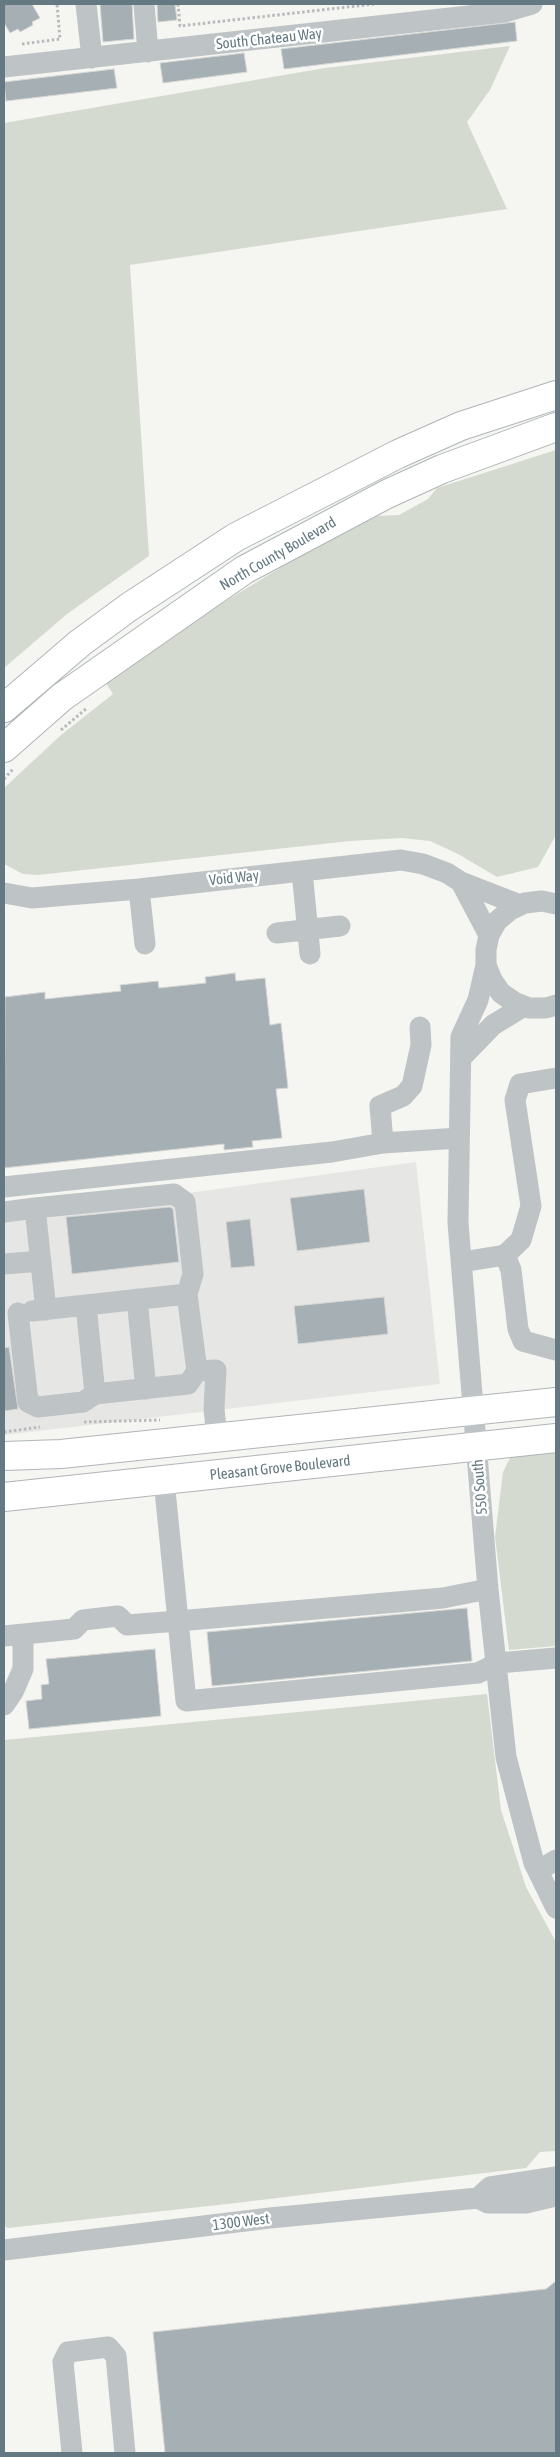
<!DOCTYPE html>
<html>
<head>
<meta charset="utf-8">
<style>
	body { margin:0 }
	#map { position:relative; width:560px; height:2457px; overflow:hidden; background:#f5f5f1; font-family:"Asap Condensed",sans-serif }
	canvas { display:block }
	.frame { position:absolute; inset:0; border:5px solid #647982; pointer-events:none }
</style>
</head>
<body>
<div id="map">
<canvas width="560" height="2457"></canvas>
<div class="frame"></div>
</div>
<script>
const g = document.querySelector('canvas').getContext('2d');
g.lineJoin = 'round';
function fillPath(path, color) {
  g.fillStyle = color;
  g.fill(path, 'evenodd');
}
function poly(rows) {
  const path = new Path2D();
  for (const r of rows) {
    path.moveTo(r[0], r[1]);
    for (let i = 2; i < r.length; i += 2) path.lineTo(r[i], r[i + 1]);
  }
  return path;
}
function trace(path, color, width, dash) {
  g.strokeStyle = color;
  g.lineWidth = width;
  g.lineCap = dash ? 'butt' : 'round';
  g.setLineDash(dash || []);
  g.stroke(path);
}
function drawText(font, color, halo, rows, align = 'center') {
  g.font = font + ' "Asap Condensed",sans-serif';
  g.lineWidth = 5;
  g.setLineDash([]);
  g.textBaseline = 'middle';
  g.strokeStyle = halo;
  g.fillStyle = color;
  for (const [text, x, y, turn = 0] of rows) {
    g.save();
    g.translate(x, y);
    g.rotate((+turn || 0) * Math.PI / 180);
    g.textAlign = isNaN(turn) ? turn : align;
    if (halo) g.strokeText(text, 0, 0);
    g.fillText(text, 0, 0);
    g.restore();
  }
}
fillPath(poly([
	[416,1162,440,1384,4,1435,4,1218]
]), '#e6e6e5');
fillPath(poly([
	[510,46,490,90,467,122,507,209,130,265,149,556,67,614,4,668,4,123,325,68],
	[556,450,556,835,538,867,497,877,458,854,430,841,402,838,350,841,38,875,23,874,4,864,4,788,61,735,113,694,106,683,189,623,295,559,377,516,399,515,428,499,437,488],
	[556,1449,556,1646,509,1650,495,1537,503,1472,511,1456],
	[487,1694,501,1810,526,1887,556,1942,556,2151,540,2152,526,2168,236,2203,8,2228,4,2226,4,1740]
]), '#d5dad0');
const building = poly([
	[4,4,32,4,40,18,32,22,33,25,20,32,18,29,10,33,4,23,4,4],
	[100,4,132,4,134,39,103,42,100,4],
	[157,4,175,4,177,20,158,22,157,4],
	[515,22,517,41,284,69,281,49,515,22],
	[244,53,247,72,163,83,160,63,244,53],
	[114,69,117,88,6,101,4,82,114,69],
	[235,973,236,981,265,978,270,1025,281,1023,288,1088,276,1089,282,1138,252,1141,253,1147,224,1150,224,1144,4,1168,5,997,45,992,45,999,121,991,120,985,158,981,159,988,206,983,205,977,235,973],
	[364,1189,370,1242,297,1251,290,1198,364,1189],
	[170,1207,173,1209,179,1262,72,1274,66,1217,170,1207],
	[250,1219,255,1266,231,1268,226,1222,250,1219],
	[384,1297,388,1334,298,1344,294,1306,384,1297],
	[9,1347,18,1409,4,1411,4,1348,9,1347],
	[467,1608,472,1661,212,1686,207,1632,467,1608],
	[155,1649,161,1716,29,1729,26,1701,42,1699,41,1685,49,1684,46,1659,155,1649],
	[556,2281,556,2453,165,2453,153,2332,546,2289,556,2281]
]);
fillPath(building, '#a6b0b4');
trace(building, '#d6d6d4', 1);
const major = poly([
	[4,708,80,643,129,607,236,537,398,454,461,426,556,395],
	[4,748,62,697,244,570,387,494,442,469,556,427],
	[4,1456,61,1454,556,1402],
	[4,1497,556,1438]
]);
trace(major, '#afb5b8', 30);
trace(poly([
	[178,4,180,26,374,4],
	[22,44,60,39,57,4],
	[61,730,87,708],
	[4,779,14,768],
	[84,1422,160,1420],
	[4,1432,40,1427]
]), '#b8bbbd', 3, [2.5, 2.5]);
trace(poly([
	[86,4,92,58],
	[144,4,148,52],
	[4,67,505,12,532,4],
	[302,871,310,954],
	[461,882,489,935],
	[139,889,145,944],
	[4,893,32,898,139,889,401,860,423,864,447,873,461,882,520,905],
	[556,904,542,901,525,903,510,910,497,921,489,935,486,950,486,965,492,980,501,993,514,1002,529,1008,546,1008,556,1005],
	[277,933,340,926],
	[486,965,478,1000,461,1037,458,1223,488,1589,506,1757,534,1863,556,1908],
	[462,1057,493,1025,524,1006],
	[383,1143,380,1106,403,1096,412,1086,421,1045,420,1027],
	[4,1187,332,1152,383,1143,459,1138],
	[35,1208,174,1194,185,1202,193,1274,187,1294],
	[4,1212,35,1208,46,1310],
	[505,1255,521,1240,531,1206,515,1100,520,1084,556,1078],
	[462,1262,505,1255,511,1270,518,1329,523,1341,556,1350],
	[4,1264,41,1261],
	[137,1299,146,1389],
	[32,1311,86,1305],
	[18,1313,28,1402,38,1407,83,1402,95,1394],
	[197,1371,187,1294,86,1305,95,1394,188,1384,197,1371,216,1370,214,1409,217,1438],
	[164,1480,186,1701,478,1673,498,1663,556,1658],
	[4,1636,74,1629,83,1620,118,1616,127,1625,178,1621,443,1598,488,1589],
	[4,1705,13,1692,23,1669,23,1634],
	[538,1871,556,1860],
	[478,2198,490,2187,556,2177],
	[478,2198,488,2203,526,2203,556,2196],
	[4,2250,270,2218,478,2198],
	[72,2453,63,2362,68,2352,108,2347,116,2356,125,2453]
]), '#bec3c5', 21);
trace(major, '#fff', 28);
drawText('15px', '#647982', '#fff', [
	["South Chateau Way",269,39,-6],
	["North County Boulevard",278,554,-30],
	["Void Way",234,878,-6],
	["Pleasant Grove Boulevard",280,1468,-6],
	["550 South",480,1487,-95],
	["1300 West",241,2222,-7]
]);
</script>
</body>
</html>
